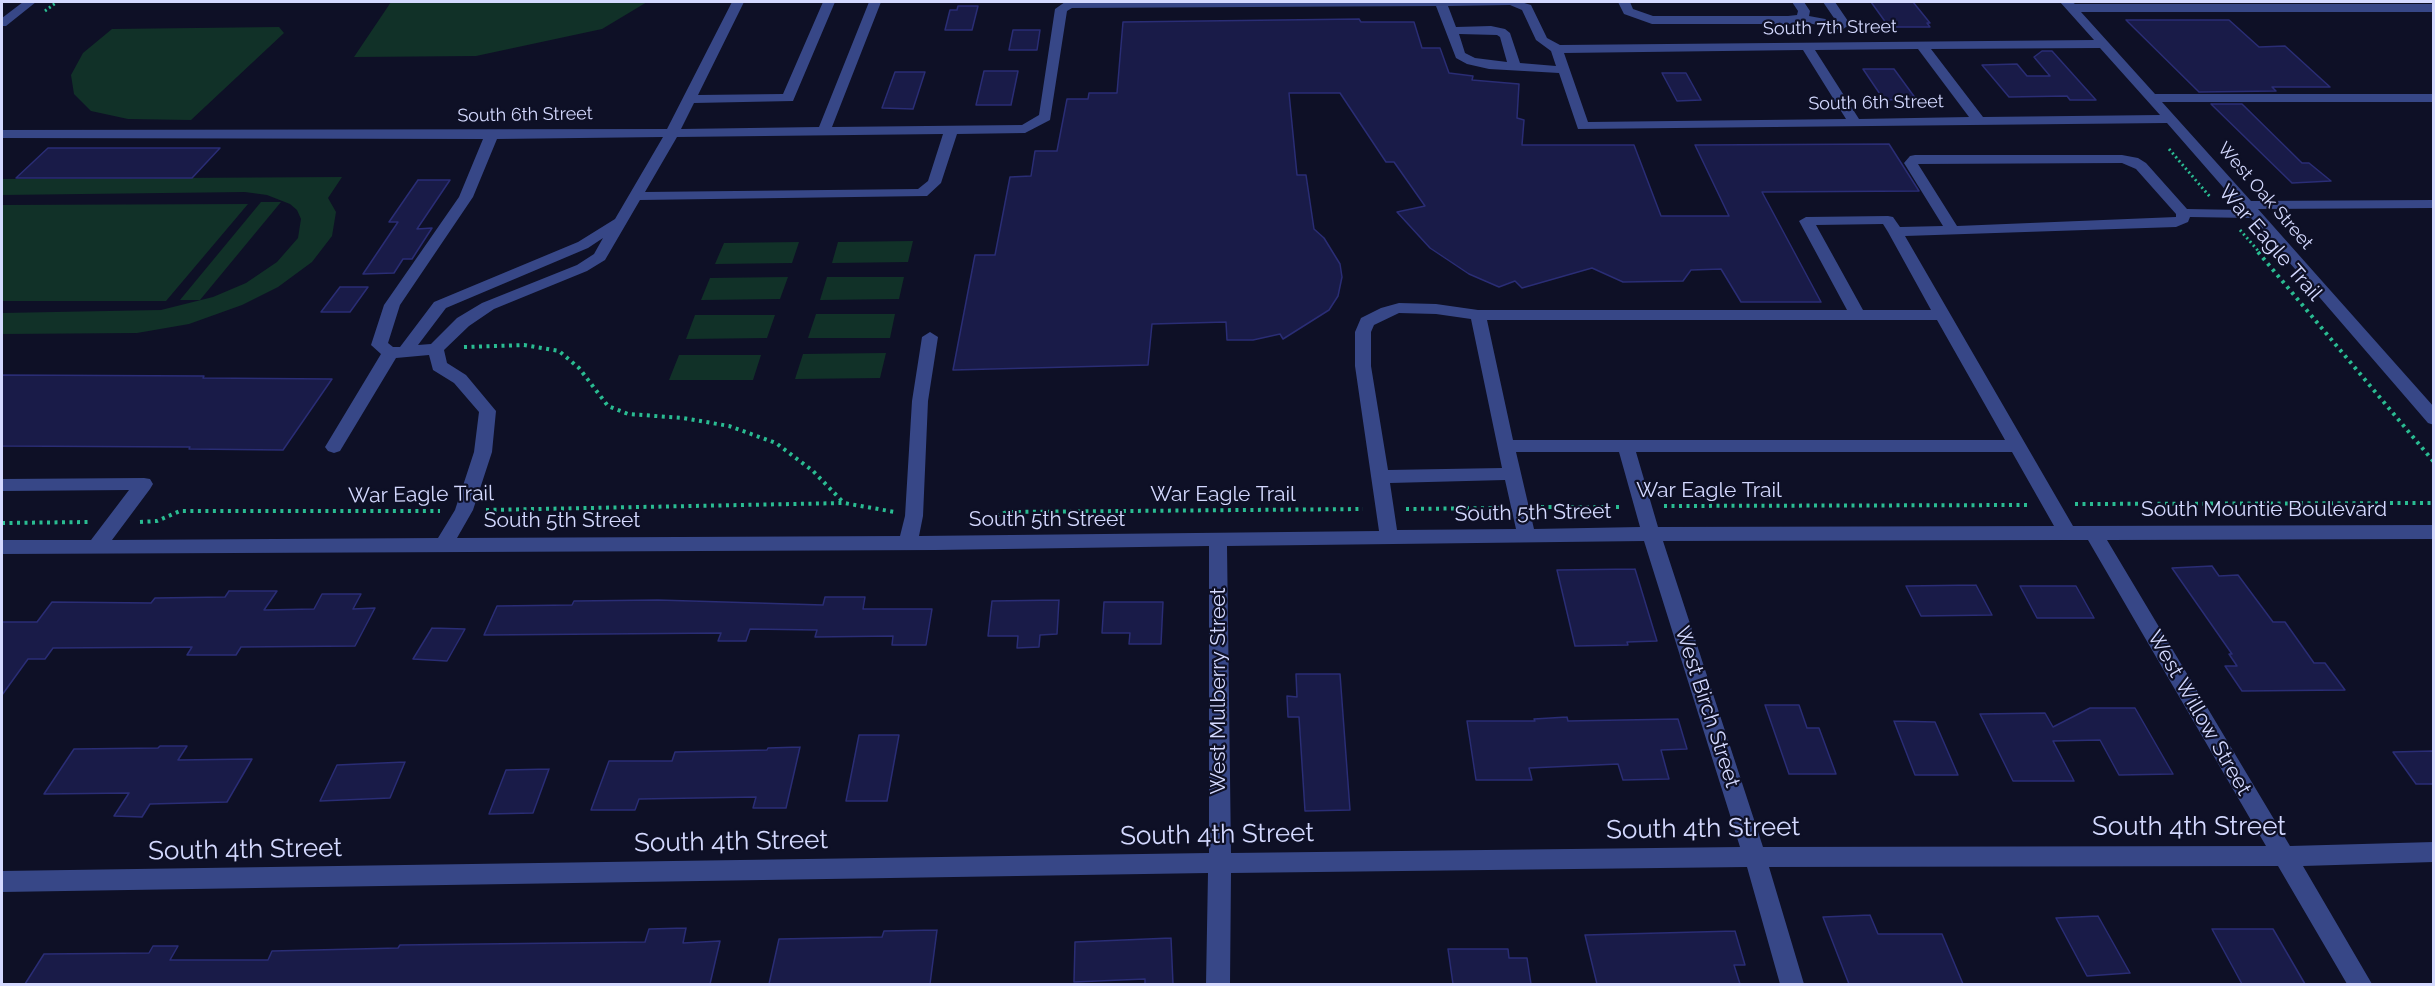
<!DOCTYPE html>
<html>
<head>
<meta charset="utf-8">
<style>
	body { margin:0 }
	#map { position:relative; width:2435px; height:986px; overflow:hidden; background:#0e1026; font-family:Raleway,sans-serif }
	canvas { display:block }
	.frame { position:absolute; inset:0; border:3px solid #d4d9ff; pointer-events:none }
</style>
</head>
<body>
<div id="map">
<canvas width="2435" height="986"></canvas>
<div class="frame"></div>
</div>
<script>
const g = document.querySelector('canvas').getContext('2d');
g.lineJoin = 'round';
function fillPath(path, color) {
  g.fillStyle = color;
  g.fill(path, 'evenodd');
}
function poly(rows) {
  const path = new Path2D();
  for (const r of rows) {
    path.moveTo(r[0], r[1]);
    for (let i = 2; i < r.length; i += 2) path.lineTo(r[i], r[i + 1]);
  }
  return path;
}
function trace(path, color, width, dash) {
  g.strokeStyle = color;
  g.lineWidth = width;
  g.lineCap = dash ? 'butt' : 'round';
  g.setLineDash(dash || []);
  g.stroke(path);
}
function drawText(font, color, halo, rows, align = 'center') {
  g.font = font + ' Raleway,sans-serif';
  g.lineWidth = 4.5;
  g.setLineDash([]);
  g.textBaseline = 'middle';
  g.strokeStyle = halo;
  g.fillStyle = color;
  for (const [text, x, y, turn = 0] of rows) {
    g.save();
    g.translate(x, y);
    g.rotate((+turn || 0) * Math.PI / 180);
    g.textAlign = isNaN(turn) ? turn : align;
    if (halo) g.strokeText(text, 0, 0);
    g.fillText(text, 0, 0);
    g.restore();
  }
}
fillPath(poly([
	[391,2,647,2,602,29,476,56,354,57],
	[279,27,284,33,191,120,128,119,91,111,74,94,71,75,83,53,112,29],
	[342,177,328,198,336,212,332,236,312,262,278,287,242,305,189,324,137,333,2,334,2,313,161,310,213,297,246,283,277,262,298,238,301,219,297,210,290,204,267,195,245,192,2,195,2,179],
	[261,202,281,202,200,300,180,300],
	[248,204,166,301,2,301,2,205],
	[913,241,908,262,832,263,838,242],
	[799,242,792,263,715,264,724,243],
	[788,277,780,299,701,300,710,278],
	[827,277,904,277,899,299,820,300],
	[816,314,895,314,890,338,808,338],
	[695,315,775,315,767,338,686,339],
	[886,353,880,378,795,379,803,354],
	[679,355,761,355,753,380,669,380]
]), '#113128');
const building = poly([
	[1871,2,1913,2,1930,23,1927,23,1930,27,1889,27,1871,2],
	[958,6,978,6,972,30,945,30,950,10,957,10,958,6],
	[1359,19,1361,22,1414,22,1422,48,1440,48,1449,73,1473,76,1472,80,1519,84,1517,118,1524,120,1522,145,1634,145,1661,216,1729,216,1695,145,1889,144,1919,191,1762,192,1821,302,1741,302,1721,269,1691,270,1683,281,1623,282,1592,268,1522,288,1515,281,1499,287,1469,274,1430,248,1397,212,1425,206,1394,162,1386,162,1340,93,1289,93,1297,175,1306,175,1314,229,1324,238,1340,264,1342,277,1338,296,1329,310,1283,339,1280,334,1253,340,1227,340,1226,322,1152,324,1148,365,953,370,975,255,995,255,1010,177,1031,176,1035,151,1057,151,1067,99,1088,99,1089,93,1117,93,1123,22,1359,19],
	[2126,20,2229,20,2259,47,2285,46,2330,87,2272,87,2276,91,2199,92,2126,20],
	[1013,30,1040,30,1037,50,1009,50,1013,30],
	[2042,51,2052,51,2096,100,2070,100,2067,96,2009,97,1982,65,2017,64,2027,76,2050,76,2034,57,2042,51],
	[1863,69,1894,69,1916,99,1884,100,1863,69],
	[984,71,1018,71,1011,105,976,105,984,71],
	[895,72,925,72,913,109,882,108,895,72],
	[1662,73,1686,73,1701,100,1677,101,1662,73],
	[2211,104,2242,104,2302,163,2309,163,2331,181,2292,183,2211,104],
	[48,148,220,148,192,178,16,178,48,148],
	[418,180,450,180,417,229,432,228,412,259,403,259,394,273,363,274,398,222,389,222,418,180],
	[340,287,368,287,350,312,321,312,340,287],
	[2,375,204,376,203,378,332,379,283,450,189,449,190,447,2,446,2,375],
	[2212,566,2219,576,2238,575,2273,622,2285,622,2314,663,2325,663,2345,690,2242,691,2225,666,2237,666,2229,654,2232,654,2172,568,2212,566],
	[1635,569,1657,641,1627,642,1628,645,1575,646,1557,570,1635,569],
	[1976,585,1992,615,1921,616,1906,586,1976,585],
	[2020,586,2076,586,2094,618,2037,618,2020,586],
	[229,591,277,591,264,610,314,609,322,594,361,594,353,609,375,608,355,646,241,647,236,655,187,655,192,647,53,648,45,659,28,659,2,695,2,622,37,622,52,602,151,603,155,598,225,597,229,591],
	[825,597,865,597,863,609,932,609,926,645,892,645,893,636,815,637,817,630,750,629,746,641,718,641,721,633,484,635,497,606,572,605,574,601,658,600,823,605,825,597],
	[1059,600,1057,634,1040,635,1039,647,1017,648,1018,636,988,636,992,601,1059,600],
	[1104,602,1163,602,1161,644,1129,644,1130,633,1102,633,1104,602],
	[432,628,465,629,447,661,413,659,432,628],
	[1296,674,1340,674,1350,810,1305,811,1299,717,1288,717,1287,696,1297,697,1296,674],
	[1765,705,1799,705,1807,728,1819,728,1836,774,1789,774,1765,705],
	[2090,708,2135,708,2173,774,2119,775,2100,740,2053,741,2074,781,2013,781,1980,714,2045,713,2053,727,2090,708],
	[1567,717,1568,721,1678,719,1687,749,1661,750,1669,779,1623,780,1618,764,1529,768,1532,780,1476,780,1467,721,1535,721,1534,719,1567,717],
	[1894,721,1935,722,1958,775,1915,775,1894,721],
	[859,735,899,735,887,801,846,801,859,735],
	[160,746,187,746,178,760,252,759,227,802,150,804,142,817,114,816,129,793,44,794,74,749,158,748,160,746],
	[800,747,786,808,753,808,756,797,639,799,635,810,591,810,609,761,672,761,675,752,767,750,768,748,800,747],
	[2433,751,2433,784,2416,784,2393,752,2433,751],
	[405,762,390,798,320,801,337,765,405,762],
	[549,769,533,813,489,814,506,770,549,769],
	[1870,915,1878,934,1942,934,1963,984,1849,984,1823,917,1870,915],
	[2098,916,2130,973,2087,976,2056,918,2098,916],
	[686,928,683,943,720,941,710,984,25,984,44,954,149,953,153,946,178,946,170,960,268,960,272,951,398,948,400,945,645,942,649,929,686,928],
	[2212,929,2273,929,2305,984,2242,984,2212,929],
	[937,930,930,984,769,984,779,939,882,937,884,931,937,930],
	[1735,931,1745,965,1734,965,1740,984,1597,984,1585,935,1735,931],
	[1171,938,1173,984,1145,984,1145,979,1074,982,1075,942,1171,938],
	[1448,949,1508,949,1509,958,1527,958,1531,984,1453,984,1448,949]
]);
fillPath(building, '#191b48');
trace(building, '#2a2d75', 1.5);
trace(poly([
	[45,11,57,2],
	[2169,149,2211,198],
	[2240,230,2260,253]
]), '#2abc92', 3, [2, 3]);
trace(poly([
	[2258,252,2434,462],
	[464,347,524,345,559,351,579,368,608,406,628,414,683,418,729,426,776,443,813,471,844,503],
	[2075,504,2434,503],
	[1664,506,2029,505],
	[1541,507,1621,507],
	[1406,509,1501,508],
	[486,510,844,503,895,512],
	[982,521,1007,512,1363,509],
	[140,522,157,521,180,511,440,511],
	[2,523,88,522]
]), '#2abc92', 4, [3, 4.5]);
fillPath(poly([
	[23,2,36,2,6,26,2,26,2,18,23,2],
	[732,2,744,2,698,95,783,94,823,2,835,2,793,101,694,103,681,129,819,127,869,2,881,2,832,127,1022,125,1039,115,1055,9,1065,2,1521,2,1531,5,1547,38,1560,45,2094,40,2060,2,2072,2,2075,4,2434,4,2434,12,2081,12,2155,94,2434,94,2434,102,2162,102,2251,201,2434,200,2434,208,2258,209,2434,407,2434,425,2428,423,2251,218,2190,217,2188,222,2176,227,1905,236,2073,526,2434,525,2434,539,2107,540,2290,846,2434,842,2434,862,2303,866,2372,984,2347,984,2278,866,1769,867,1804,984,1780,984,1747,867,1231,873,1230,984,1206,984,1208,873,2,892,2,871,1209,853,1209,546,936,550,2,554,2,540,91,540,129,490,2,491,2,479,144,478,150,479,153,484,150,489,112,540,438,538,455,510,474,452,479,412,454,383,433,370,429,355,396,358,340,451,334,453,328,451,325,447,381,354,371,345,384,305,459,197,483,139,2,138,2,130,667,129,732,2],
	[1510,5,1522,10,1536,40,1551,51,1556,66,1520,63,1510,33,1505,29,1491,26,1456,27,1448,6,1510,5],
	[1436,6,1456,58,1467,64,1489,69,1559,73,1578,129,2167,123,2243,210,2187,209,2146,163,2138,158,2122,155,1915,155,1910,156,1904,163,1943,226,1900,227,1893,217,1888,216,1806,217,1799,221,1847,310,1478,310,1436,304,1399,303,1381,308,1361,318,1355,332,1355,366,1379,531,919,536,923,516,928,401,938,337,930,332,922,337,912,401,905,516,900,536,457,538,473,510,492,452,496,411,466,375,447,363,444,350,469,326,494,309,587,271,605,260,640,200,927,196,941,183,957,134,1025,133,1050,120,1067,11,1072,8,1436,6],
	[1459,34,1497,35,1500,37,1507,62,1475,58,1465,53,1459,34],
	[2100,48,2160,115,1983,117,1931,49,2100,48],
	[1918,49,1969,117,1859,119,1815,50,1918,49],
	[1803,50,1846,119,1588,122,1564,53,1803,50],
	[943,134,928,181,918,189,645,192,677,137,943,134],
	[663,137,615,219,578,242,434,302,400,347,393,347,388,343,400,305,473,197,497,139,663,137],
	[2122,163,2136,169,2176,214,2176,217,1957,226,1918,164,2122,163],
	[1883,224,1888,232,1931,310,1863,310,1816,225,1883,224],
	[603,238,594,254,577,265,482,303,457,318,431,344,418,345,446,308,588,248,603,238],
	[1399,313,1436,314,1471,319,1502,468,1388,470,1371,366,1371,332,1374,325,1399,313],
	[1487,320,1937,320,2005,440,1513,440,1487,320],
	[1516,452,1619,452,1640,527,1534,529,1516,452],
	[1636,452,2012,452,2054,526,1658,527,1636,452],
	[1505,480,1516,529,1397,530,1390,483,1505,480],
	[2065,540,2088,540,2266,846,1763,847,1663,541,2065,540],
	[1644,541,1740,847,1231,853,1227,546,1644,541],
	[1618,2,1630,2,1633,9,1653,16,1788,16,1797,15,1798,11,1792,2,1804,2,1810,11,1809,16,1836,21,1823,2,1835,2,1850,24,1842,30,1803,22,1788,24,1652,24,1624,14,1618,2]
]), '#374787');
drawText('18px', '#d4d9ff', '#0e1026', [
	["South 7th Street",1830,28,-1],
	["South 6th Street",1876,103,-1],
	["South 6th Street",525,115,-1],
	["West Oak Street",2265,196,49]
]);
drawText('21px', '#d4d9ff', '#0e1026', [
	["War Eagle Trail",2270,243,49],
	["War Eagle Trail",1709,491],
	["War Eagle Trail",421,495,-1],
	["War Eagle Trail",1223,495],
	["South Mountie Boulevard",2264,510],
	["South 5th Street",1533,513,-1],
	["South 5th Street",1047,520],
	["South 5th Street",562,521],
	["West Mulberry Street",1219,691,-90],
	["West Birch Street",1707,707,72],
	["West Willow Street",2199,713,60]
]);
drawText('26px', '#d4d9ff', '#0e1026', [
	["South 4th Street",2189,827],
	["South 4th Street",1703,829,-1],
	["South 4th Street",1217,835,-1],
	["South 4th Street",731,842,-1],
	["South 4th Street",245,850,-1]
]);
</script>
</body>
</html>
